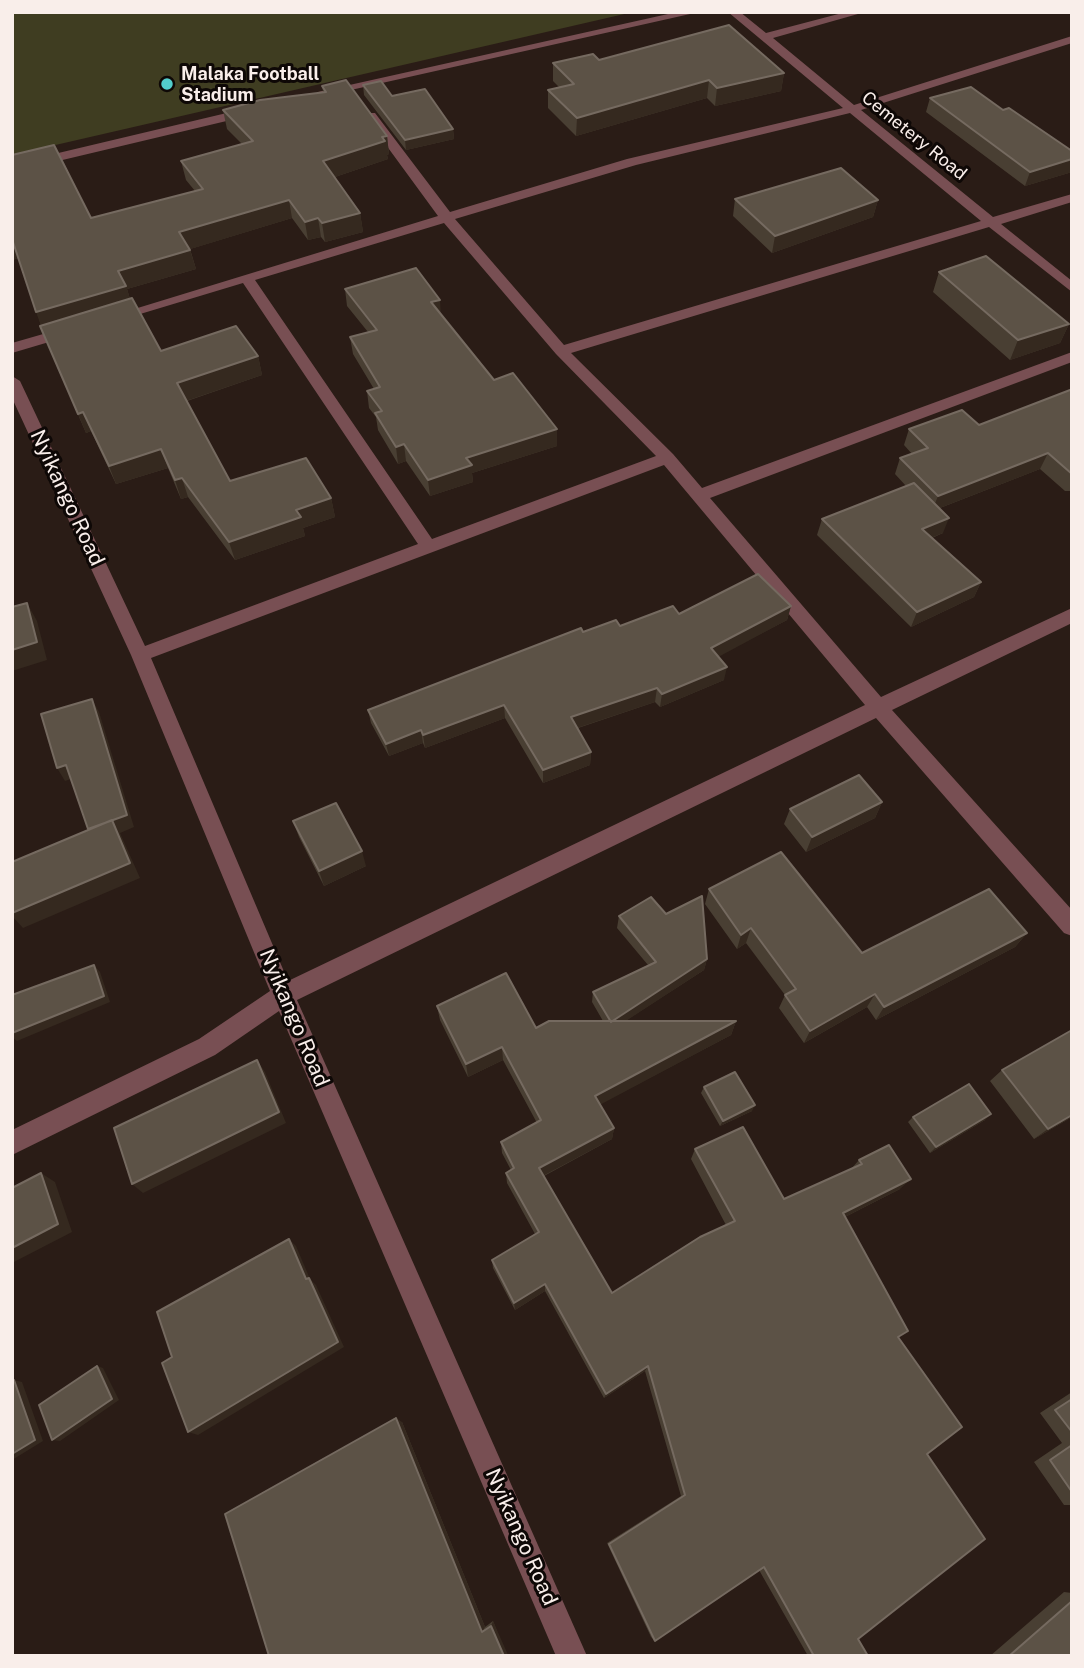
<!DOCTYPE html>
<html>
<head>
<meta charset="utf-8">
<style>
	body { margin:0 }
	#map { position:relative; width:1084px; height:1668px; overflow:hidden; background:#2a1c16; font-family:"Public Sans",sans-serif }
	canvas { display:block }
	.frame { position:absolute; inset:0; border:14px solid #f9eeea; pointer-events:none }
</style>
</head>
<body>
<div id="map">
<canvas width="1084" height="1668"></canvas>
<div class="frame"></div>
</div>
<script>
const g = document.querySelector('canvas').getContext('2d');
g.lineJoin = 'round';
function fillPath(path, color) {
  g.fillStyle = color;
  g.fill(path, 'evenodd');
}
function poly(rows) {
  const path = new Path2D();
  for (const r of rows) {
    path.moveTo(r[0], r[1]);
    for (let i = 2; i < r.length; i += 2) path.lineTo(r[i], r[i + 1]);
  }
  return path;
}
function trace(path, color, width, dash) {
  g.strokeStyle = color;
  g.lineWidth = width;
  g.lineCap = dash ? 'butt' : 'round';
  g.setLineDash(dash || []);
  g.stroke(path);
}
function drawText(font, color, halo, rows, align = 'center') {
  g.font = font + ' "Public Sans",sans-serif';
  g.lineWidth = 6;
  g.setLineDash([]);
  g.textBaseline = 'middle';
  g.strokeStyle = halo;
  g.fillStyle = color;
  for (const [text, x, y, turn = 0] of rows) {
    g.save();
    g.translate(x, y);
    g.rotate((+turn || 0) * Math.PI / 180);
    g.textAlign = isNaN(turn) ? turn : align;
    if (halo) g.strokeText(text, 0, 0);
    g.fillText(text, 0, 0);
    g.restore();
  }
}
fillPath(poly([
	[12,12,633,12,12,155]
]), '#3f3d21');
fillPath(poly([
	[677,12,699,12,324,96,318,92,677,12],
	[728,12,740,12,766,33,846,12,865,12,773,38,854,105,1072,36,1072,43,861,110,993,217,1072,194,1072,202,1001,224,1072,281,1072,292,989,227,571,353,673,454,702,488,1072,352,1072,362,710,498,881,697,1072,608,1072,623,892,710,1072,910,1072,936,1064,933,876,718,297,1000,587,1656,556,1656,279,1011,215,1055,12,1155,12,1130,199,1039,270,991,131,655,12,398,12,376,20,381,145,646,418,544,243,283,117,321,107,321,105,318,438,216,367,119,367,113,375,113,450,212,627,159,843,108,728,12],
	[850,113,981,221,564,345,455,219,636,165,850,113],
	[444,223,556,354,656,456,432,539,255,280,444,223],
	[664,465,865,705,288,981,151,658,664,465],
	[252,107,258,111,256,114,12,172,12,164,252,107],
	[71,326,78,331,76,334,12,353,12,343,71,326]
]), '#784f53');
fillPath(poly([
	[599,60,784,73,781,91,715,106,707,98,576,136,548,108,548,90,560,88,553,81,553,63],
	[363,85,392,96,453,129,454,139,406,150,364,95],
	[322,86,387,136,389,154,387,155,388,159,335,177,360,213,363,232,325,242,321,237,308,240,292,218,190,249,196,269,127,289,130,299,161,351,258,356,262,375,187,401,230,481,331,498,335,517,303,528,305,536,235,560,188,497,181,499,168,468,116,484,91,431,86,433,40,326,41,325,19,258,12,260,12,155,91,218,195,191,186,180,181,161,242,144,227,129,223,110,323,92],
	[930,98,1003,110,1072,151,1072,172,1025,186,926,112],
	[735,199,878,200,873,217,772,253,733,216],
	[939,272,1069,324,1060,343,1010,360,933,292],
	[345,289,441,314,494,380,557,446,472,473,473,482,430,496,406,461,398,464,378,430,376,417,369,408,367,391,374,389,353,354,350,337,368,332,347,306],
	[1072,392,1072,491,1065,491,1040,469,940,508,943,533,932,538,981,582,974,597,911,627,817,535,822,519,906,486,895,474,900,458,912,454,904,445,909,429,979,425],
	[791,606,787,620,718,656,724,680,660,707,655,702,578,728,591,752,590,765,543,783,505,718,425,748,423,743,389,756,371,723,368,710,583,632,679,614],
	[882,802,875,818,806,852,784,824,790,809],
	[293,821,366,866,324,886,299,837],
	[709,889,862,953,1027,933,1015,947,876,1020,867,1007,804,1043,779,1008,785,995,746,943,737,949,705,904],
	[666,914,707,959,704,970,625,1021,736,1021,731,1035,600,1104,614,1128,612,1139,544,1176,612,1293,726,1225,691,1159,695,1149,784,1199,851,1169,859,1160,900,1189,845,1217,898,1337,927,1454,858,1639,868,1656,808,1656,759,1570,655,1641,651,1637,607,1543,681,1496,645,1371,604,1398,545,1291,515,1310,493,1268,492,1260,535,1234,507,1183,506,1173,511,1170,502,1153,501,1142,537,1123,503,1060,468,1077,440,1020,437,1006,536,1028,603,1021,592,1002,593,992,648,965,617,928,619,916],
	[1002,1070,1072,1117,1034,1139,990,1081],
	[704,1087,752,1111,720,1126,701,1093],
	[913,1117,985,1120,930,1153,908,1122],
	[1072,1392,1072,1505,1064,1505,1034,1462,1062,1443,1040,1413],
	[402,1422,485,1627,493,1621,507,1656,269,1656],
	[1064,1592,1072,1593,1072,1656,990,1656]
]), '#493f33');
fillPath(poly([
	[784,73,781,91,715,106,717,88],
	[709,80,707,98,576,136,577,118],
	[453,129,454,139,406,150,405,140],
	[387,136,389,154,387,155,388,159,326,180,323,161],
	[1072,159,1072,172,1025,186,1030,172],
	[289,200,292,218,184,251,179,232],
	[878,200,873,217,772,253,775,236],
	[360,213,363,232,325,242,322,223],
	[318,218,321,237,308,240,305,222],
	[12,239,21,258,12,260],
	[190,250,196,269,127,289,132,305,43,331,36,312,118,271],
	[440,300,441,317,431,302],
	[1069,324,1060,343,1010,360,1018,340],
	[258,356,262,375,183,402,177,383],
	[83,412,91,431,86,433,78,414],
	[557,429,557,446,472,473,473,482,430,496,428,480,466,458],
	[404,444,406,461,398,464,396,447],
	[161,449,168,468,116,484,109,466],
	[1048,453,1040,469,932,511,938,496],
	[182,478,188,497,181,499,175,480],
	[331,498,335,517,303,528,305,536,235,560,229,542,296,510],
	[949,518,943,533,916,544,922,529],
	[981,582,974,597,911,627,917,612],
	[27,603,37,621,47,660,12,671,12,650],
	[791,606,787,620,709,662,711,648],
	[727,667,724,680,660,707,662,694],
	[657,688,655,702,571,730,571,717],
	[92,699,99,712,134,827,120,833,140,878,23,928,12,916,12,913,96,842],
	[504,705,505,718,425,748,423,735],
	[421,730,423,743,389,756,386,744],
	[591,752,590,765,543,783,543,770],
	[66,765,74,778,65,781,57,768],
	[882,802,875,818,806,852,812,837],
	[362,851,366,866,324,886,319,871],
	[751,928,746,943,737,949,741,935],
	[1027,933,1015,947,876,1020,884,1007],
	[707,959,704,970,609,1032,611,1022],
	[94,965,100,972,110,1002,17,1041,12,1037,12,1033],
	[875,994,867,1007,804,1043,810,1031],
	[736,1021,731,1035,594,1108,595,1096],
	[502,1047,503,1060,468,1077,466,1064],
	[257,1060,265,1072,286,1123,143,1193,132,1184],
	[755,1105,752,1111,720,1126,723,1121],
	[991,1114,985,1120,930,1153,936,1147],
	[1072,1115,1072,1117,1034,1139,1048,1129],
	[614,1128,612,1139,539,1178,539,1168],
	[41,1173,55,1182,72,1232,12,1263,12,1248],
	[911,1179,900,1189,835,1222,843,1213],
	[289,1239,296,1246,310,1279,316,1285,344,1347,198,1435,188,1432,306,1279],
	[545,1284,545,1291,515,1310,514,1303],
	[97,1366,103,1368,119,1400,60,1441,52,1440],
	[648,1366,645,1371,604,1398,606,1394],
	[14,1380,22,1382,43,1441,12,1460],
	[396,1418,402,1422,485,1627,482,1632],
	[493,1621,508,1655,507,1656,504,1656,491,1626]
]), '#35291f');
const building = poly([
	[729,25,784,73,717,88,709,80,577,118,548,90,574,84,553,63,593,54,599,60,729,25],
	[346,80,387,136,382,137,385,141,323,161,360,213,322,223,318,218,305,222,289,200,179,232,190,250,118,271,126,286,36,312,12,239,12,155,54,145,91,218,203,189,181,161,253,141,223,110,260,100,326,92,322,86,346,80],
	[381,81,392,96,425,89,453,129,405,140,363,85,381,81],
	[971,87,1003,110,1009,108,1072,151,1072,159,1030,172,930,98,971,87],
	[841,168,878,200,775,236,735,199,841,168],
	[986,256,1069,324,1018,340,939,272,986,256],
	[416,268,440,300,431,302,494,380,513,373,557,429,466,458,472,465,428,480,404,444,396,447,375,413,382,411,367,391,380,387,350,337,377,330,345,289,416,268],
	[132,298,161,351,236,326,258,356,177,383,230,481,306,458,331,498,296,510,301,517,229,542,182,478,175,480,161,449,109,466,83,412,78,414,40,326,132,298],
	[1070,390,1072,392,1072,474,1048,453,938,496,900,458,928,448,909,429,962,410,979,425,1070,390],
	[914,483,949,518,922,529,981,582,917,612,822,519,914,483],
	[758,574,791,606,711,648,727,667,662,694,657,688,571,717,591,752,543,770,504,705,423,735,421,730,386,744,368,710,581,628,583,632,616,620,620,626,673,606,679,614,758,574],
	[27,603,37,642,12,650,12,607,27,603],
	[92,699,127,815,88,829,66,765,57,768,41,714,92,699],
	[859,775,882,802,812,837,790,809,859,775],
	[336,803,362,851,319,871,293,821,336,803],
	[112,820,130,863,12,913,12,862,112,820],
	[781,852,862,953,989,889,1027,933,884,1007,875,994,810,1031,785,995,796,989,751,928,741,935,709,889,781,852],
	[702,896,707,959,611,1022,593,992,656,962,619,916,651,897,666,914,702,896],
	[94,965,104,996,12,1033,12,995,94,965],
	[506,973,536,1028,549,1021,736,1021,595,1096,614,1128,539,1168,612,1293,700,1237,735,1221,695,1149,743,1127,784,1199,862,1164,859,1160,889,1145,911,1179,843,1213,908,1331,898,1337,962,1427,927,1454,985,1539,858,1639,868,1656,814,1656,764,1567,655,1641,609,1544,685,1495,648,1366,606,1394,545,1284,514,1303,492,1260,539,1232,506,1173,514,1168,501,1142,541,1120,502,1047,466,1064,437,1006,506,973],
	[1072,1030,1072,1115,1048,1129,1002,1070,1072,1030],
	[257,1060,279,1112,132,1184,114,1128,257,1060],
	[735,1072,755,1105,723,1121,704,1087,735,1072],
	[969,1084,991,1114,936,1147,913,1117,969,1084],
	[41,1173,58,1224,12,1248,12,1188,41,1173],
	[289,1239,306,1279,309,1278,338,1342,188,1432,162,1363,172,1357,157,1312,289,1239],
	[97,1366,112,1399,52,1440,39,1405,97,1366],
	[14,1380,35,1440,12,1454,12,1381,14,1380],
	[1072,1399,1072,1432,1055,1410,1072,1399],
	[396,1418,482,1632,491,1626,504,1656,269,1656,225,1514,396,1418],
	[1072,1445,1072,1492,1050,1460,1072,1445],
	[1072,1601,1072,1656,1009,1656,1072,1601]
]);
fillPath(building, '#5c5246');
trace(building, '#756a60', 2);
for (const [x, y, r, color] of [
	[167,84,7,"#52cdcc"]
]) {
  const dot = new Path2D();
  dot.arc(x, y, r, 0, 2 * Math.PI);
  g.fillStyle = color;
  g.fill(dot);
  trace(dot, '#0e0806', 2.5);
}
drawText('bold 18px', '#f9eeea', '#0e0806', [
	["Malaka Football",181,74],
	["Stadium",181,95]
], 'left');
drawText('18px', '#f9eeea', '#0e0806', [
	["Cemetery Road",914,136,39]
]);
drawText('21px', '#f9eeea', '#0e0806', [
	["Nyikango Road",67,498,65],
	["Nyikango Road",294,1018,67],
	["Nyikango Road",521,1537,66]
]);
</script>
</body>
</html>
